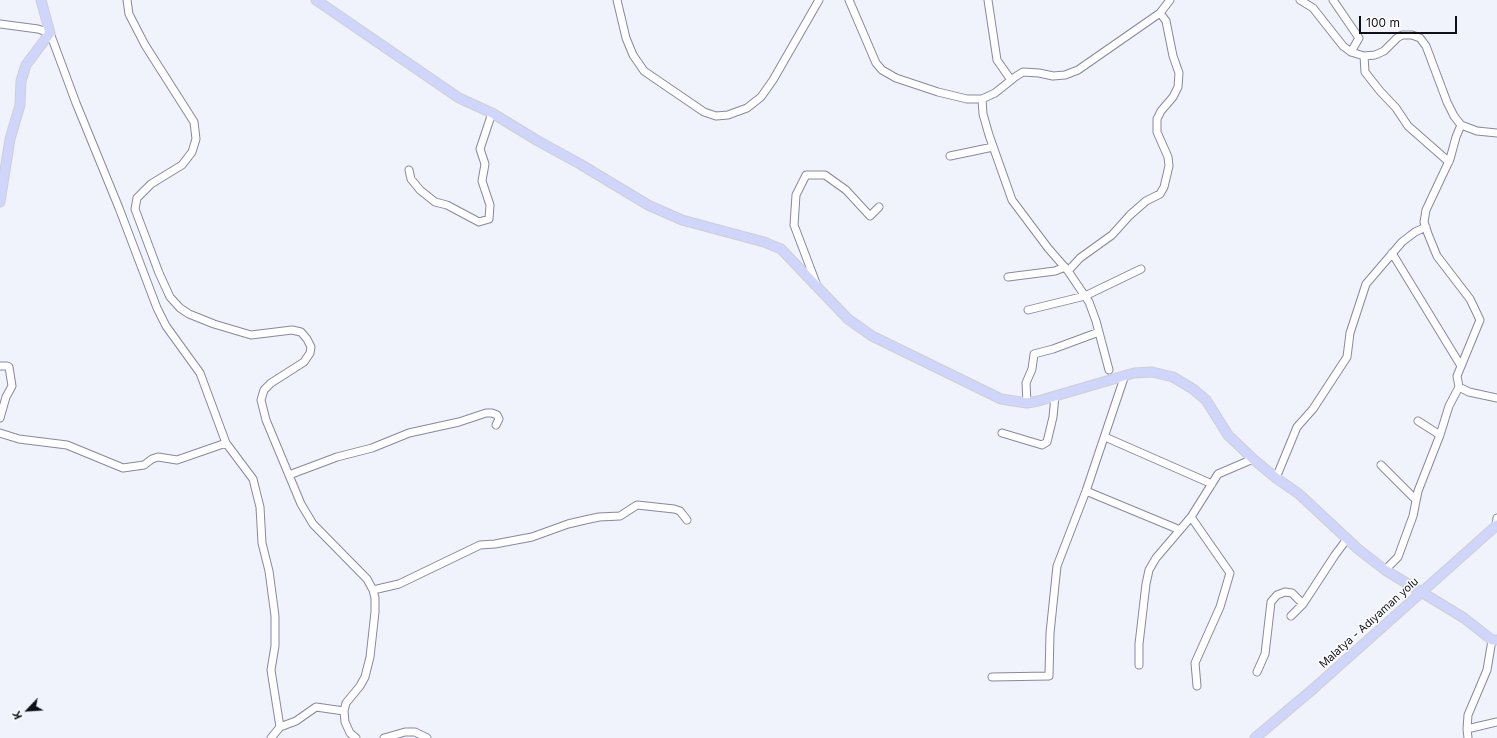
<!DOCTYPE html>
<html>
<head>
<meta charset="utf-8">
<style>
	body { margin:0 }
	#map { position:relative; width:1497px; height:738px; overflow:hidden; background:#f0f2fc; font-family:Inter,sans-serif }
	canvas { display:block }
	.north { position:absolute; left:8px; top:690px; width:40px; height:40px; -webkit-text-stroke:3px #fff; paint-order:stroke; rotate:245deg; font-size:11px; font-weight:700; line-height:16px; text-align:center; color:#0e1018 }
	.north::after { content:''; display:block; margin:auto; width:14px; height:18px; background:#0e1018; clip-path:polygon(50% 0,100% 100%,50% 72%,0 100%) }
	.scale { position:absolute; left:1359px; top:16px; width:98px; height:18px; box-sizing:border-box; border:2px solid #0e1018; border-top:0; padding-left:5px; font-size:12px; line-height:14px; white-space:nowrap; color:#0e1018; -webkit-text-stroke:3px #fff; paint-order:stroke }
</style>
</head>
<body>
<div id="map">
<canvas width="1497" height="738"></canvas>
<div class="north">K</div>
<div class="scale">100 m</div>
</div>
<script>
const g = document.querySelector('canvas').getContext('2d');
g.lineJoin = 'round';
function poly(rows) {
  const path = new Path2D();
  for (const r of rows) {
    path.moveTo(r[0], r[1]);
    for (let i = 2; i < r.length; i += 2) path.lineTo(r[i], r[i + 1]);
  }
  return path;
}
function trace(path, color, width, dash) {
  g.strokeStyle = color;
  g.lineWidth = width;
  g.lineCap = dash ? 'butt' : 'round';
  g.setLineDash(dash || []);
  g.stroke(path);
}
function drawText(font, color, halo, rows, align = 'center') {
  g.font = font + ' Inter,sans-serif';
  g.lineWidth = 3;
  g.setLineDash([]);
  g.textBaseline = 'middle';
  g.strokeStyle = halo;
  g.fillStyle = color;
  for (const [text, x, y, turn = 0] of rows) {
    g.save();
    g.translate(x, y);
    g.rotate((+turn || 0) * Math.PI / 180);
    g.textAlign = isNaN(turn) ? turn : align;
    if (halo) g.strokeText(text, 0, 0);
    g.fillText(text, 0, 0);
    g.restore();
  }
}
const minor = poly([
	[127,0,129,14,145,45,194,122,196,139,192,152,182,165,151,184,137,198,135,209,159,273,170,297,180,308,189,314,214,324,251,335,292,330,301,332,307,339,311,347,310,353,304,362,271,383,264,390,261,400,266,420,301,504,313,524,367,579,373,590,375,598,375,612,370,657,365,677,360,686,346,703,344,711,345,722,350,733,356,738],
	[617,0,626,38,633,55,644,71,704,112,716,116,728,115,747,108,761,97,773,80,819,0],
	[849,0,876,63,882,70,896,78,938,92,967,99,982,99,995,93,1015,77,1023,72,1039,73,1053,76,1065,75,1078,70,1160,13,1170,0],
	[988,0,997,60,1011,80],
	[1300,0,1313,8,1343,46,1351,52,1364,56,1375,55,1384,51,1397,38,1402,35,1412,35,1420,38,1426,46,1447,102,1454,116,1461,125,1477,131,1497,133],
	[1333,0,1359,38,1351,52],
	[0,24,38,29,50,33,76,103,119,208,157,308,166,326,200,373,226,443,253,479,260,507,262,543,269,571,275,616,275,646,271,670,280,727],
	[1364,56,1365,72,1380,91,1396,108,1408,126,1449,162],
	[982,99,983,114,989,135,1012,200,1048,248,1068,271,1089,302,1096,321,1109,370],
	[1461,125,1456,137,1450,159,1426,210,1424,222,1428,234,1437,256,1470,299,1480,320,1457,376,1459,387,1469,392,1497,398],
	[950,156,993,147],
	[409,170,411,179,420,190,435,202,447,205,479,222,489,219,490,205,482,181,485,164,480,149,492,113],
	[1392,253,1461,366],
	[1068,271,1080,258,1112,235,1130,215,1146,201,1160,194,1164,187,1169,166,1168,157,1157,132,1157,119,1161,111,1173,97,1178,87,1179,73,1173,56,1166,21,1160,13],
	[1008,277,1055,271,1065,267],
	[816,283,794,225,796,195,806,175,825,175,846,190,870,216,879,207],
	[1028,310,1085,296,1141,269],
	[0,366,7,366,9,367,12,386,6,397,0,418],
	[1027,403,1026,383,1032,369,1034,354,1053,349,1099,332],
	[1418,421,1440,435],
	[0,433,19,439,67,445,123,468,144,465,152,459,158,457,177,460,226,443],
	[1002,433,1042,445,1047,442,1053,417,1055,396],
	[1105,437,1212,484],
	[1381,465,1416,500],
	[289,475,337,457,372,448,409,433,459,422,486,413,492,413,497,415,499,419,496,425],
	[1276,478,1297,427,1313,409,1347,357,1350,333,1366,284,1402,242,1415,232,1426,227],
	[1086,491,1180,530],
	[1191,517,1230,573,1220,607,1195,663,1197,686],
	[1496,526,1497,518],
	[1385,570,1398,557,1413,516,1418,491,1440,435,1449,406,1459,387],
	[373,590,399,584,480,545,495,544,532,537,568,524,585,520,599,517,620,516,637,505,674,509,680,511,687,520],
	[1291,616,1303,604],
	[1139,665,1139,644,1146,584,1149,570,1156,558,1191,517,1218,474,1253,459],
	[1257,672,1265,654,1271,602,1277,595,1285,592,1292,593,1303,604,1335,555,1347,539],
	[992,677,1049,676,1050,633,1057,566,1086,491,1125,375],
	[1467,729,1497,722],
	[271,738,280,727,296,721,316,707,344,711],
	[384,738,405,732,415,732,427,738],
	[1468,738,1467,729,1468,715,1487,670,1492,640]
]);
const major = poly([
	[316,0,459,98,492,113,538,141,580,164,648,205,682,220,764,242,781,249,848,319,872,336,1001,399,1027,403,1038,401,1134,373,1152,372,1173,377,1193,389,1206,400,1228,435,1253,459,1276,478,1299,494,1358,549,1385,570,1464,618,1492,640,1497,640],
	[0,202,10,139,20,105,21,81,26,65,50,33,41,0],
	[1255,738,1313,689,1497,525]
]);
trace(minor, '#86899f', 9);
trace(major, '#cfcfd1', 11);
trace(minor, '#fff', 7);
trace(major, '#d0d6fb', 9);
drawText('11px', '#0e1018', '#fff', [
	["Malatya - Adıyaman yolu",1369,623,-42]
]);
</script>
</body>
</html>
